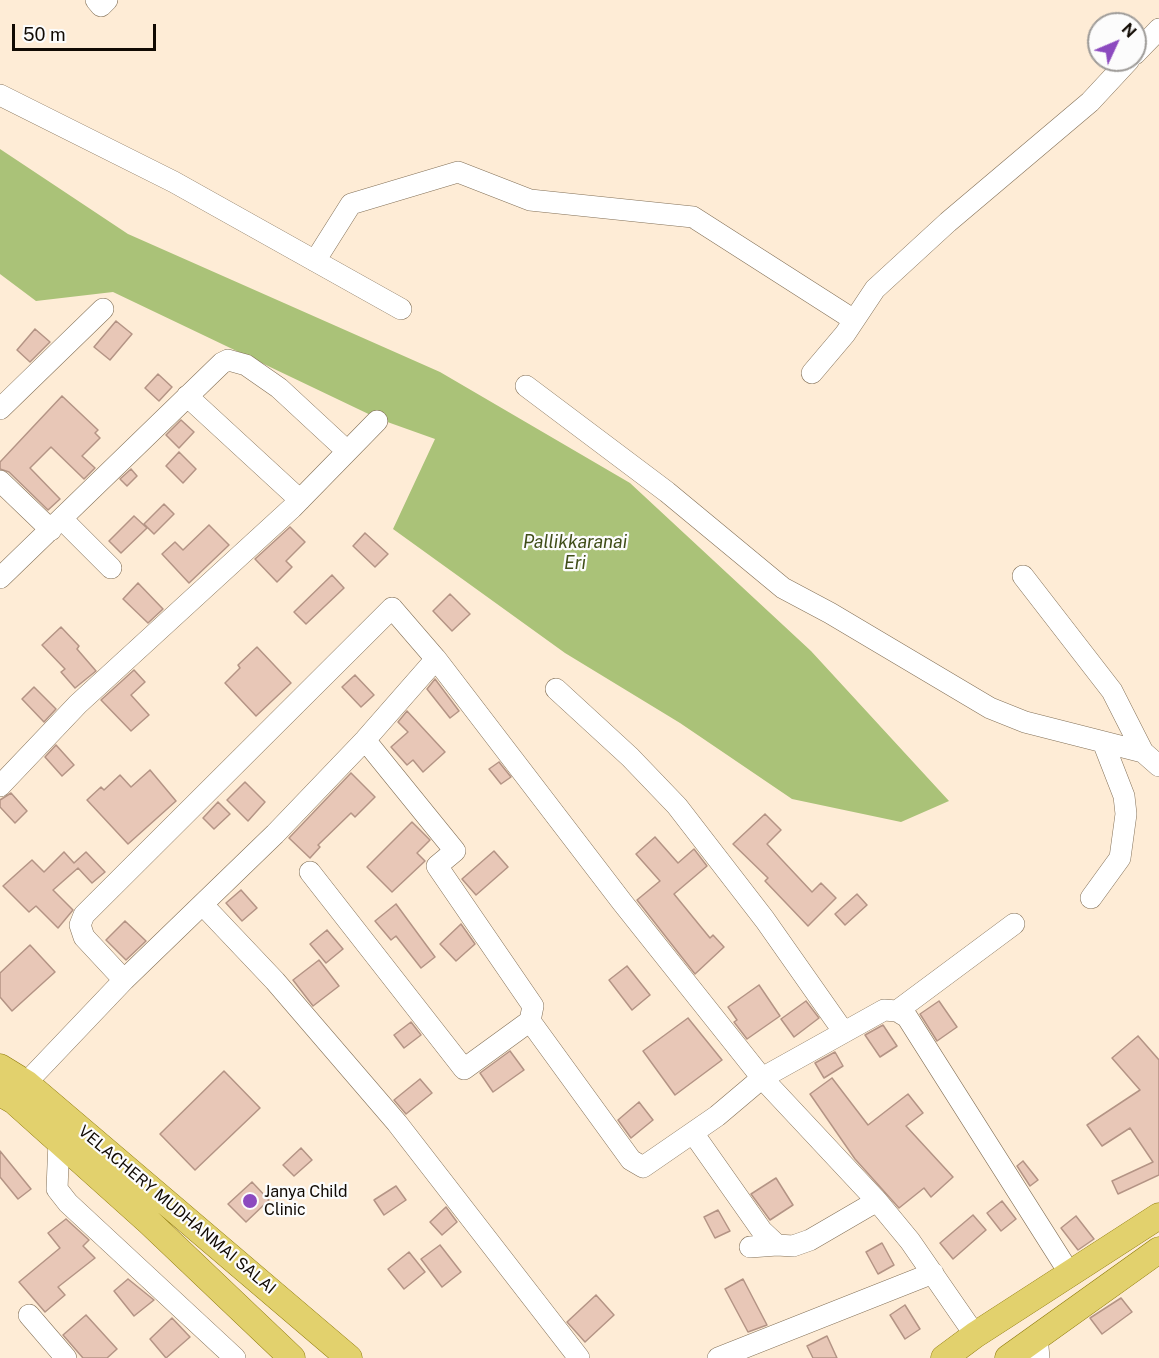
<!DOCTYPE html>
<html>
<head>
<meta charset="utf-8">
<style>
	body { margin:0 }
	#map { position:relative; width:1159px; height:1358px; overflow:hidden; background:#feecd6; font-family:"Public Sans",sans-serif }
	canvas { display:block }
	.north { position:absolute; left:1087px; top:12px; width:60px; height:60px; box-sizing:border-box; background:#fcfcfc; border:2px solid #9e9b98; border-radius:50%; rotate:46deg; font-size:16px; font-weight:700; line-height:24px; text-align:center; color:#110a03 }
	.north::after { content:''; display:block; margin:auto; width:21px; height:27px; background:#8c4abf; clip-path:polygon(50% 0,100% 100%,50% 72%,0 100%) }
	.scale { position:absolute; left:12px; top:24px; width:144px; height:27px; box-sizing:border-box; border:3px solid #110a03; border-top:0; padding-left:8px; font-size:18px; line-height:21px; white-space:nowrap; color:#110a03; -webkit-text-stroke:4px #fcfcfc; paint-order:stroke }
</style>
</head>
<body>
<div id="map">
<canvas width="1159" height="1358"></canvas>
<div class="north">N</div>
<div class="scale">50 m</div>
</div>
<script>
const g = document.querySelector('canvas').getContext('2d');
g.lineJoin = 'round';
function fillPath(path, color) {
  g.fillStyle = color;
  g.fill(path, 'evenodd');
}
function poly(rows) {
  const path = new Path2D();
  for (const r of rows) {
    path.moveTo(r[0], r[1]);
    for (let i = 2; i < r.length; i += 2) path.lineTo(r[i], r[i + 1]);
  }
  return path;
}
function trace(path, color, width, dash) {
  g.strokeStyle = color;
  g.lineWidth = width;
  g.lineCap = dash ? 'butt' : 'round';
  g.setLineDash(dash || []);
  g.stroke(path);
}
function drawText(font, color, halo, rows, align = 'center') {
  g.font = font + ' "Public Sans",sans-serif';
  g.lineWidth = 4.5;
  g.setLineDash([]);
  g.textBaseline = 'middle';
  g.strokeStyle = halo;
  g.fillStyle = color;
  for (const [text, x, y, turn = 0] of rows) {
    g.save();
    g.translate(x, y);
    g.rotate((+turn || 0) * Math.PI / 180);
    g.textAlign = isNaN(turn) ? turn : align;
    if (halo) g.strokeText(text, 0, 0);
    g.fillText(text, 0, 0);
    g.restore();
  }
}
fillPath(poly([
	[0,149,128,234,440,372,630,483,811,651,949,801,901,822,792,799,680,723,565,653,393,529,435,439,379,419,113,292,36,301,0,274]
]), '#aac278');
const building = poly([
	[116,321,132,334,110,360,94,347,116,321],
	[35,329,50,342,30,362,17,350,35,329],
	[158,374,172,387,159,401,145,388,158,374],
	[62,396,98,430,95,433,100,438,82,456,95,468,84,479,51,447,30,468,60,499,48,510,9,472,0,469,0,462,62,396],
	[181,420,194,432,179,448,166,435,181,420],
	[179,452,196,469,183,483,166,466,179,452],
	[131,469,137,476,127,486,120,479,131,469],
	[164,504,174,514,154,534,144,524,164,504],
	[134,516,147,528,121,553,109,541,134,516],
	[209,525,229,545,189,583,162,554,175,542,183,550,209,525],
	[290,527,305,542,286,561,292,567,277,582,255,559,290,527],
	[365,533,388,554,375,567,353,546,365,533],
	[332,575,344,588,306,624,294,612,332,575],
	[138,583,163,609,148,623,123,599,138,583],
	[450,594,470,614,452,631,433,611,450,594],
	[61,627,79,646,77,649,96,671,75,688,61,672,65,669,42,645,61,627],
	[257,647,291,683,256,716,225,683,240,668,238,665,257,647],
	[134,670,145,682,131,695,149,715,131,731,101,700,134,670],
	[355,675,374,695,361,707,342,687,355,675],
	[435,679,459,711,450,718,427,689,435,679],
	[34,687,56,709,44,722,22,699,34,687],
	[407,711,445,752,423,772,413,760,407,765,391,747,408,732,398,722,407,711],
	[56,745,74,765,62,776,45,757,56,745],
	[499,762,511,777,501,784,489,769,499,762],
	[150,770,176,801,128,844,87,800,101,787,104,790,120,775,131,787,150,770],
	[351,773,375,797,355,817,351,813,318,845,320,847,310,858,289,838,351,773],
	[245,782,265,802,248,821,227,800,245,782],
	[11,793,27,811,15,823,0,807,0,800,11,793],
	[218,802,230,814,214,829,203,818,218,802],
	[765,814,781,830,767,844,812,892,821,883,836,898,808,926,765,881,768,878,733,844,765,814],
	[412,822,430,840,417,853,425,861,392,892,367,867,412,822],
	[655,837,678,863,694,849,707,866,674,894,710,938,713,935,724,947,695,974,637,900,660,881,636,854,655,837],
	[494,851,508,867,476,895,462,879,494,851],
	[64,852,74,863,86,852,105,872,92,883,78,868,53,890,73,910,58,928,36,906,29,912,3,886,32,860,44,872,64,852],
	[241,890,257,908,242,921,226,903,241,890],
	[857,894,867,905,845,925,835,914,857,894],
	[396,904,435,957,421,968,396,936,391,940,375,921,396,904],
	[125,921,146,941,126,960,106,940,125,921],
	[461,924,475,944,456,961,440,944,461,924],
	[327,930,343,949,326,963,310,944,327,930],
	[30,945,55,972,12,1011,0,997,0,973,30,945],
	[319,960,339,986,313,1006,293,980,319,960],
	[627,966,650,995,632,1010,609,980,627,966],
	[759,985,780,1016,747,1039,734,1022,737,1020,728,1007,759,985],
	[806,1001,819,1018,794,1037,781,1019,806,1001],
	[939,1001,957,1027,937,1041,920,1014,939,1001],
	[688,1018,722,1060,675,1095,643,1051,688,1018],
	[411,1022,421,1035,404,1048,394,1035,411,1022],
	[883,1025,897,1046,880,1057,865,1035,883,1025],
	[1138,1036,1159,1060,1159,1175,1118,1194,1112,1181,1153,1162,1130,1128,1102,1146,1087,1125,1140,1090,1112,1058,1138,1036],
	[510,1051,524,1070,493,1092,480,1073,510,1051],
	[835,1052,843,1066,824,1078,815,1063,835,1052],
	[224,1071,260,1108,195,1170,160,1134,224,1071],
	[832,1078,868,1125,908,1094,923,1113,906,1126,953,1177,931,1197,924,1188,899,1208,855,1159,810,1094,832,1078],
	[420,1079,432,1093,406,1114,394,1100,420,1079],
	[639,1102,653,1120,631,1138,618,1120,639,1102],
	[301,1148,312,1160,294,1176,283,1165,301,1148],
	[0,1151,31,1189,18,1199,0,1177,0,1151],
	[1023,1161,1038,1180,1030,1186,1017,1166,1023,1161],
	[776,1178,793,1205,770,1220,751,1194,776,1178],
	[252,1182,269,1200,246,1222,228,1204,252,1182],
	[396,1186,406,1200,384,1215,374,1200,396,1186],
	[1002,1201,1016,1219,1001,1231,987,1213,1002,1201],
	[446,1207,457,1222,442,1235,430,1222,446,1207],
	[718,1210,730,1231,715,1238,704,1217,718,1210],
	[973,1215,986,1230,953,1259,940,1243,973,1215],
	[1076,1216,1094,1239,1078,1250,1061,1228,1076,1216],
	[66,1219,89,1240,83,1246,95,1258,58,1287,65,1295,45,1312,19,1282,60,1248,48,1233,66,1219],
	[882,1243,894,1265,878,1274,866,1252,882,1243],
	[440,1245,461,1272,442,1287,421,1259,440,1245],
	[409,1252,425,1272,404,1289,388,1269,409,1252],
	[128,1279,154,1300,134,1316,114,1291,128,1279],
	[743,1279,767,1325,748,1332,725,1289,743,1279],
	[596,1295,614,1315,585,1342,567,1322,596,1295],
	[1121,1298,1132,1312,1102,1334,1090,1318,1121,1298],
	[905,1305,920,1329,905,1339,890,1315,905,1305],
	[86,1315,117,1349,107,1358,83,1358,63,1335,86,1315],
	[172,1318,190,1337,166,1358,150,1339,172,1318],
	[827,1336,837,1358,813,1358,807,1346,827,1336]
]);
fillPath(building, '#e8c7b7');
trace(building, '#b49485', 1.5);
const minor = poly([
	[96,0,101,6,107,0],
	[1135,54,1159,29],
	[0,95,174,182,401,309],
	[315,261,351,204,458,172,530,200,693,217,854,320],
	[812,373,845,334,875,289,948,222,1090,102,1129,60],
	[526,386,667,492,783,588,830,613,990,708,1025,722,1143,752],
	[187,396,300,500],
	[0,409,103,309],
	[0,481,51,530],
	[62,519,111,568],
	[1023,576,1112,691,1143,752,1159,766],
	[0,578,222,363,228,360,246,365,279,388,347,451],
	[556,689,630,757,677,806,765,920,843,1031],
	[365,740,455,851,437,866,533,1006,530,1021],
	[0,786,78,704,292,508,377,421],
	[310,872,464,1069,530,1021,631,1160,643,1167,717,1116,762,1078,877,1201,910,1241,975,1335],
	[1091,898,1120,858,1126,814,1124,796,1103,742],
	[203,905,275,981,397,1123,579,1358],
	[124,980,84,937,80,925,84,915,392,608,436,659],
	[897,1011,1014,924],
	[26,1083,124,980,275,834,365,740,436,659,622,902,762,1078,884,1010,897,1011,907,1017,1070,1274],
	[693,1133,762,1231,777,1245,793,1246,810,1240,877,1201],
	[59,1141,57,1189,68,1203,235,1358],
	[750,1247,777,1245],
	[29,1315,66,1358],
	[1037,1336,1039,1358],
	[718,1358,933,1273]
]);
const major = poly([
	[0,1067,26,1083,349,1358],
	[0,1093,14,1101,149,1222,292,1358],
	[944,1358,975,1335,1159,1216],
	[1008,1358,1159,1250]
]);
trace(minor, '#837057', 22);
trace(major, '#8c7809', 27);
trace(minor, '#fff', 21);
trace(major, '#e2d16d', 26);
for (const [x, y, r, color] of [
	[250,1201,8,"#8c4abf"]
]) {
  const dot = new Path2D();
  dot.arc(x, y, r, 0, 2 * Math.PI);
  g.fillStyle = color;
  g.fill(dot);
  trace(dot, '#fcfcfc', 2);
}
drawText('16px', '#110a03', '#fcfcfc', [
	["Janya Child",264,1192],
	["Clinic",264,1210]
], 'left');
drawText('16px', '#110a03', '#fcfcfc', [
	["VELACHERY MUDHANMAI SALAI",177,1210,40]
]);
drawText('italic 18px', '#404e19', '#fcfcfc', [
	["Pallikkaranai",575,542],
	["Eri",575,563]
]);
</script>
</body>
</html>
